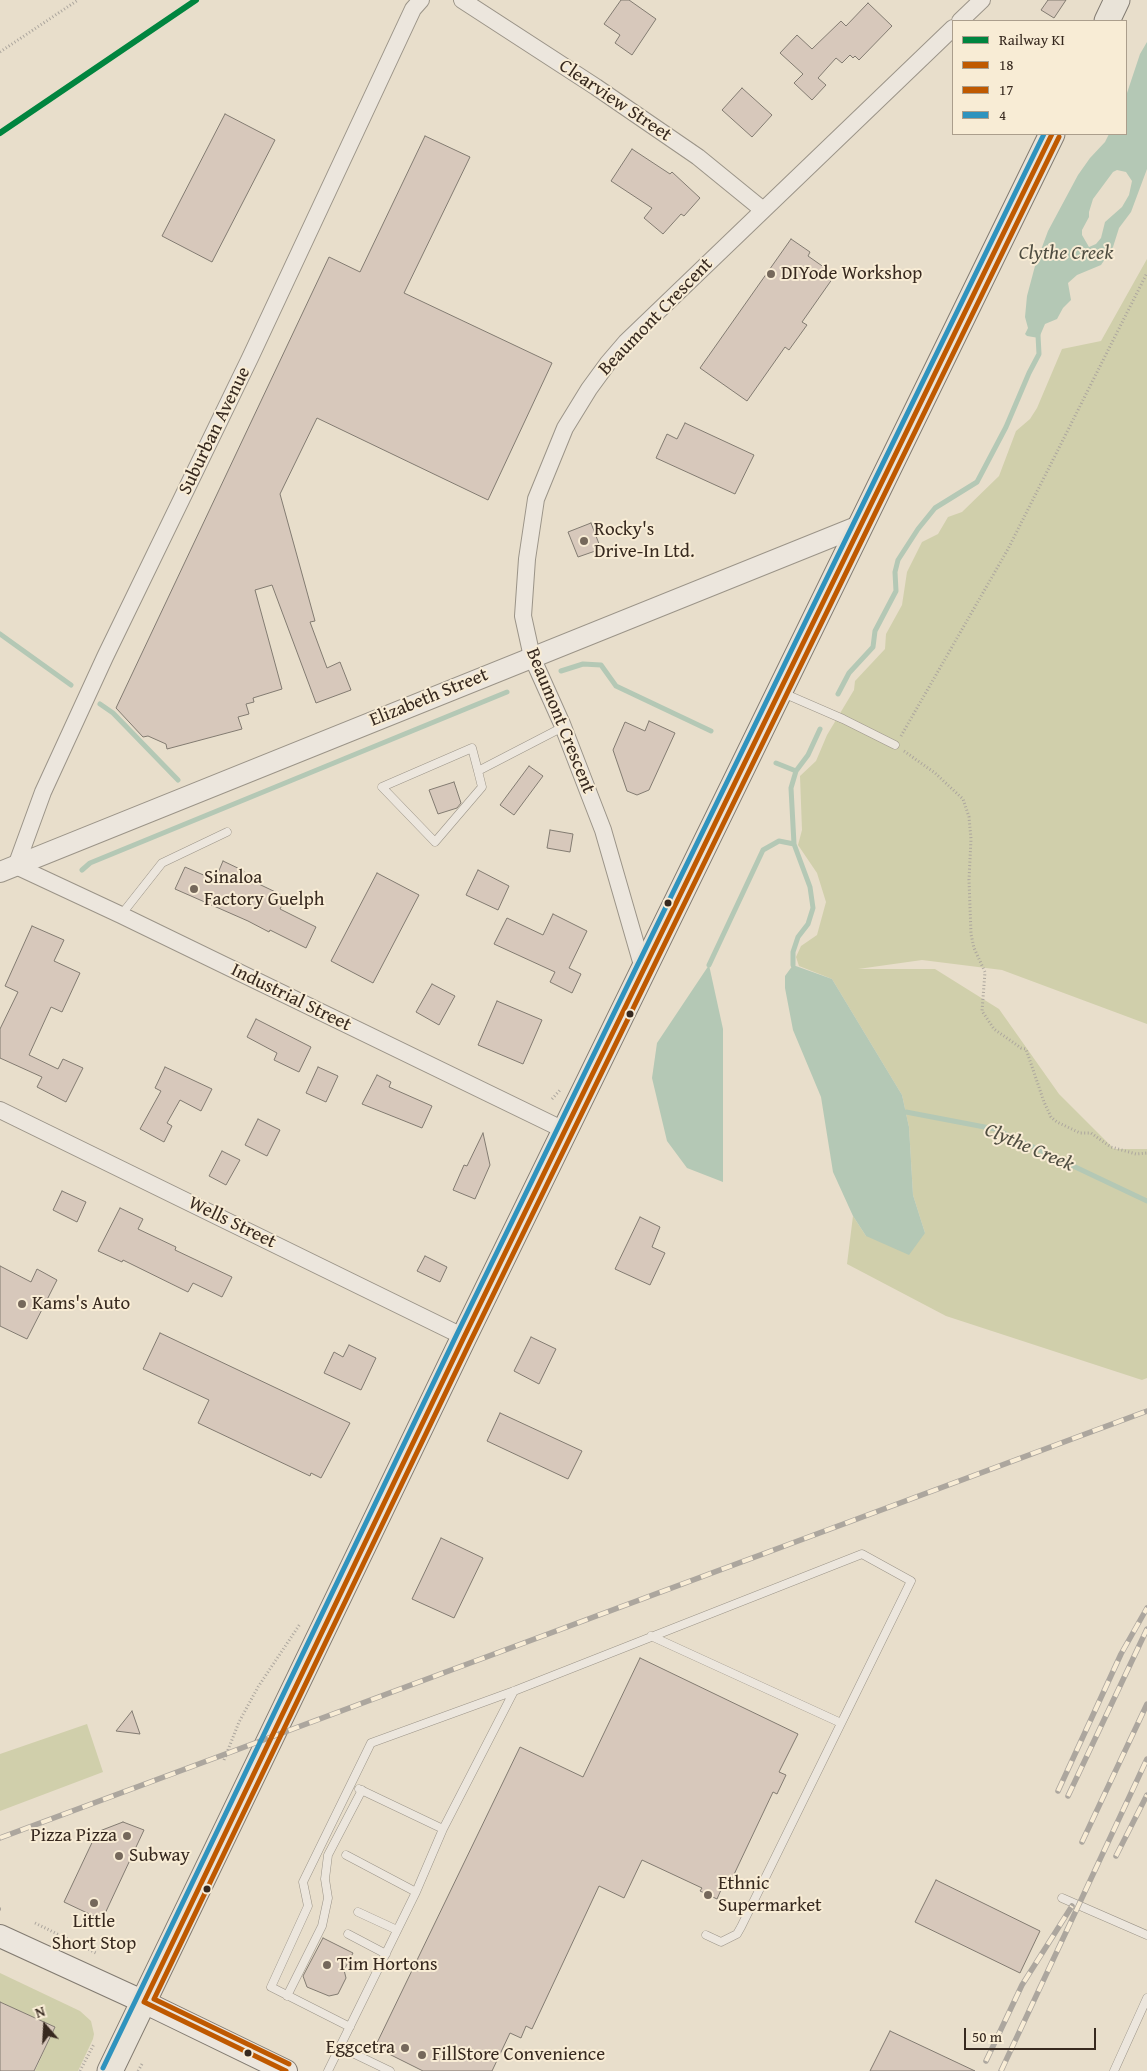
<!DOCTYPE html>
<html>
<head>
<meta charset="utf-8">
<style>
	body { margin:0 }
	#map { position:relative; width:1147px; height:2071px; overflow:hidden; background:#e8decb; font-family:"Gentium Book Plus",serif }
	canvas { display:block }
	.legend { position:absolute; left:952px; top:20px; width:175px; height:115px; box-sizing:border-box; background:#f8ecd5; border:1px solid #ab9e8c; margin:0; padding:6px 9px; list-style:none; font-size:15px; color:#37291f }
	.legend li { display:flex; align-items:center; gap:10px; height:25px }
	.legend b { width:25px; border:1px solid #ab9e8c }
	.north { position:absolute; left:20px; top:2001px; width:50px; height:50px; -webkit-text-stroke:4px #f8ecd5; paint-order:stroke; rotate:341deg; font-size:14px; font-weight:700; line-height:20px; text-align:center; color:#37291f }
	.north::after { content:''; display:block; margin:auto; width:18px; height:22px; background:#37291f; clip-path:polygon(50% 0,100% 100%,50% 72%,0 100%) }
	.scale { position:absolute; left:964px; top:2028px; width:132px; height:22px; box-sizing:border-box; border:2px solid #37291f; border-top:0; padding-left:6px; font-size:15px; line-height:18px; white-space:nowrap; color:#37291f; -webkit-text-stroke:4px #f8ecd5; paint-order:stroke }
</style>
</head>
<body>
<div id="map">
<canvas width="1147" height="2071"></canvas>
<ul class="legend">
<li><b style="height:6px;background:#00853f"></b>Railway KI</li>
<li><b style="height:6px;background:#bf5900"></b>18</li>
<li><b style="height:6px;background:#bf5900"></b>17</li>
<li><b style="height:6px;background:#2f93be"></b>4</li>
</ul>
<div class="north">N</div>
<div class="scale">50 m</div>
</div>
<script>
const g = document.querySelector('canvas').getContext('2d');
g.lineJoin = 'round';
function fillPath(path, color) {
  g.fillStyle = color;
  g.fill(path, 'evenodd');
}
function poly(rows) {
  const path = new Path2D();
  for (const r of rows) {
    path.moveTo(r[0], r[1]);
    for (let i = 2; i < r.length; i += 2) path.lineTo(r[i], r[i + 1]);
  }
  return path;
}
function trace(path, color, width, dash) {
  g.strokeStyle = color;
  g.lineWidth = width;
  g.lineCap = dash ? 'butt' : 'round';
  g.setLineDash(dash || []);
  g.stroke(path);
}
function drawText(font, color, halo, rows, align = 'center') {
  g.font = font + ' "Gentium Book Plus",serif';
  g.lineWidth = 4;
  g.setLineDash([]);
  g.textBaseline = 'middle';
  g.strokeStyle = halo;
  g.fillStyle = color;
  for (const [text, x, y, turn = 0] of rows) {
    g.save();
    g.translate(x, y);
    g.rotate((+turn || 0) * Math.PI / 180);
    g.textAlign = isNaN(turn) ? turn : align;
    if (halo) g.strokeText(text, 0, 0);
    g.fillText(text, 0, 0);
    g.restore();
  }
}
fillPath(poly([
	[1147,259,1147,1024,1002,970,922,960,858,969,935,969,999,1009,1059,1094,1114,1149,1147,1149,1147,1378,1142,1380,946,1316,847,1264,853,1216,866,1236,925,1233,913,1195,909,1127,902,1095,832,979,799,966,796,957,801,946,817,935,826,902,817,873,798,845,802,830,800,776,816,761,827,735,854,690,855,681,885,649,886,634,902,605,907,572,922,542,938,534,948,517,962,512,999,476,1016,431,1030,419,1037,408,1062,349,1101,341],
	[87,1724,103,1772,0,1811,0,1754],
	[0,1973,80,2011,91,2021,94,2034,93,2039,78,2071,35,2071,55,2027,0,2002]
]), '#d0cfab');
fillPath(poly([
	[1147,42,1147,169,1131,212,1119,228,1113,247,1101,265,1077,275,1068,283,1071,300,1063,308,1057,319,1045,324,1039,338,1027,336,1025,334,1028,328,1025,317,1027,296,1035,266,1048,231,1078,175,1090,158,1105,142,1109,134,1126,134,1126,96,1140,54],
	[1117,170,1126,172,1132,181,1129,195,1122,207,1105,222,1101,238,1096,244,1089,247,1082,235,1082,230,1089,217,1089,212,1093,199,1113,172],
	[709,965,723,1029,723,1182,687,1168,667,1141,652,1078,657,1043],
	[793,965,832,979,902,1095,909,1127,913,1195,925,1233,909,1255,866,1236,853,1216,833,1172,821,1097,793,1030,785,988,785,976]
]), '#b4c8b5');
trace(poly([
	[0,634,71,685],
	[561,671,583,664,601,665,616,686,711,731],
	[838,694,849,673,873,647,875,631,896,591,895,572,898,560,918,529,935,508,977,482,1006,427,1029,373,1039,354,1038,335],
	[100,704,113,713,178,780],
	[776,763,796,771],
	[82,870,90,863,507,692],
	[709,965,763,850,779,841,794,844],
	[793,965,793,952,798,937,808,924,813,908,810,887,794,844,791,788,796,771,808,755,820,729],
	[906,1112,995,1129,1147,1201]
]), '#b4c8b5', 5);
const building = poly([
	[621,0,629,0,656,19,632,55,615,43,620,35,604,24,621,0],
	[1048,0,1066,0,1054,18,1041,10,1048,0],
	[868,3,892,26,859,60,855,56,853,58,850,55,842,63,836,58,818,78,826,85,812,100,794,83,803,74,780,53,797,35,812,49,841,21,846,26,868,3],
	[742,88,772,115,752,137,722,110,742,88],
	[225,114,275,140,212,262,162,236,225,114],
	[425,136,470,157,404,293,552,363,488,500,317,418,280,494,315,621,310,622,327,668,340,662,351,690,316,703,272,585,255,590,282,689,253,698,254,702,246,704,249,714,238,717,242,729,167,749,166,744,148,736,143,737,116,708,329,257,360,272,425,136],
	[632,149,670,174,672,172,700,198,684,216,681,214,663,234,644,218,652,208,611,181,632,149],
	[791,239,810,252,808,256,835,275,802,322,807,325,789,350,785,347,747,401,700,368,791,239],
	[685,423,754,455,735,494,656,458,667,434,677,439,685,423],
	[591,523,601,549,578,557,568,532,591,523],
	[649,721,675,733,649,790,637,795,627,791,613,750,625,722,645,731,649,721],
	[529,766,543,776,514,815,500,805,529,766],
	[454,782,461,803,457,808,438,814,429,790,454,782],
	[550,830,573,834,570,852,547,848,550,830],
	[223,861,244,871,242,876,286,897,280,909,316,927,306,948,270,930,269,932,248,921,175,889,185,867,215,880,223,861],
	[478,870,509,886,498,910,466,895,478,870],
	[377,873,419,895,373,983,331,961,377,873],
	[553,914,587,931,569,968,581,974,572,993,550,982,555,972,494,944,507,918,543,935,553,914],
	[32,926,64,940,54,961,80,973,62,1012,51,1007,29,1055,58,1069,63,1059,83,1068,66,1102,37,1087,42,1077,0,1058,0,1029,18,992,5,986,32,926],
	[432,984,455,996,439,1025,416,1012,432,984],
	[497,1001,542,1020,523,1064,478,1045,497,1001],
	[256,1019,311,1047,299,1072,274,1060,277,1053,247,1037,256,1019],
	[165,1067,212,1089,201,1111,180,1100,167,1123,172,1126,164,1142,140,1129,161,1091,155,1088,165,1067],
	[318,1067,338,1076,326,1102,306,1093,318,1067],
	[377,1075,391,1082,389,1087,432,1106,422,1128,362,1104,377,1075],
	[258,1119,280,1130,267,1156,245,1145,258,1119],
	[483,1133,490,1165,475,1199,453,1190,464,1165,467,1166,483,1133],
	[222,1151,240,1160,226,1185,209,1176,222,1151],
	[62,1191,86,1202,77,1222,53,1210,62,1191],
	[120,1208,143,1219,138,1229,176,1247,175,1250,232,1277,222,1297,193,1283,188,1292,123,1260,122,1262,98,1251,120,1208],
	[640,1217,660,1227,652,1247,665,1253,650,1285,615,1269,640,1217],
	[425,1256,447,1267,440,1282,417,1271,425,1256],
	[0,1266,31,1282,37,1269,57,1280,27,1339,0,1326,0,1266],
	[160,1333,350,1423,321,1478,311,1473,310,1476,198,1423,209,1400,143,1369,160,1333],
	[531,1337,556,1349,539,1384,514,1371,531,1337],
	[349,1345,376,1358,361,1390,324,1373,334,1352,343,1357,349,1345],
	[500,1413,582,1451,568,1479,487,1441,500,1413],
	[441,1538,483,1558,454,1618,412,1599,441,1538],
	[640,1658,798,1734,779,1772,786,1775,777,1794,773,1792,729,1885,724,1883,717,1899,700,1891,702,1888,642,1860,624,1898,599,1886,532,2029,526,2026,521,2038,510,2033,492,2071,423,2071,375,2047,520,1747,583,1777,640,1658],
	[132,1711,140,1734,116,1731,132,1711],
	[123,1822,144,1830,102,1920,64,1902,97,1832,123,1822],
	[936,1880,1040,1931,1020,1973,915,1922,936,1880],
	[323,1938,353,1953,344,1970,346,1978,338,1994,329,1996,307,1987,303,1976,323,1938],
	[0,2002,55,2027,34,2071,0,2071,0,2002],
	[890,2031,975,2071,870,2071,890,2031]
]);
fillPath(building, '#d7c8bb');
trace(building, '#827b71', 1);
const service = poly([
	[783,693,843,719,895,745],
	[478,771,482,787,435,842,382,787,472,748,478,771,563,727],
	[121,915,162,863,227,832],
	[651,1636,841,1723],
	[359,1789,443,1829],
	[346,1855,416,1892],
	[1062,1898,1147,1935],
	[358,1912,397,1930],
	[348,1934,386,1954],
	[287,1996,322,1926,328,1898,325,1879,328,1855,362,1790],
	[350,2027,271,1987,308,1906,303,1882,371,1743,514,1691,862,1554,911,1581,741,1927,737,1934,721,1942,706,1935],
	[340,2047,390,2071],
	[328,2071,416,1892,443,1829,514,1691],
	[1114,2071,1147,1998]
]);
const minor = poly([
	[421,0,413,9,250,358,105,657,43,792,16,866,121,915,566,1131],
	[462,0,596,87,698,157,763,210],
	[960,21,982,0],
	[644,972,603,830,562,724,532,657,523,616,527,559,536,499,565,428,589,389,608,363,626,342,953,28],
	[0,1110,464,1337]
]);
const tertiary = poly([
	[0,872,859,526]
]);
const secondary = poly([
	[0,1936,144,2002,286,2071]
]);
const primary = poly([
	[1107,21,1117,0],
	[110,2071,464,1337,1052,134]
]);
trace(service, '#9b9488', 9);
trace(minor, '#9b9488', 18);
trace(tertiary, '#9b9488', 22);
trace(secondary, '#827b71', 24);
trace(primary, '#827b71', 27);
trace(poly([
	[0,52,78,0],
	[901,736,1008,549,1147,273],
	[904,751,935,773,963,799,969,817,971,839,969,880,971,934,974,948,985,972,982,1011,994,1029,1021,1048,1026,1049,1044,1102,1051,1117,1057,1122,1080,1133,1091,1133,1111,1147,1136,1154,1147,1153],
	[552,1099,560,1090],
	[224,1760,239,1722,258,1687,300,1624],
	[0,1909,2,1909],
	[35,1923,96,1953],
	[80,2071,94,2044],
	[138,2071,142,2064]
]), '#aca69e', 3, [1, 2.5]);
trace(service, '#ece6dd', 8);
trace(minor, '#ece6dd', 16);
trace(tertiary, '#ece6dd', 20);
trace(secondary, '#ece6dd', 22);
trace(primary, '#e9e3d8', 25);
const rail = poly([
	[1058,1791,1121,1654,1147,1608],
	[1068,1796,1147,1629],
	[0,1838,1147,1411],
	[1082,1842,1147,1704],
	[1116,1856,1147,1795],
	[986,2061,1022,1985,1072,1906],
	[1001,2071,1147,1759]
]);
trace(rail, '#aca69e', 5.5);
trace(rail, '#f8ecd5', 4, [11]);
trace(poly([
	[286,2071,144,2002,464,1337,1052,134]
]), '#bf5900', 5);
trace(poly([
	[289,2064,154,1999,471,1340,1059,137]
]), '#bf5900', 5);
trace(poly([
	[103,2068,457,1334,1044,134]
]), '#2f93be', 5);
trace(poly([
	[0,133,196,0]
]), '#00853f', 6);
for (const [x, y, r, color] of [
	[771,274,5,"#75685b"],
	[584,541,5,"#75685b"],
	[194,889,5,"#75685b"],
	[668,903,4.5,"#37291f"],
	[630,1014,4.5,"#37291f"],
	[22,1304,5,"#75685b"],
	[127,1836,5,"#75685b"],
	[119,1856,5,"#75685b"],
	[207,1889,4.5,"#37291f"],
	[708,1895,5,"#75685b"],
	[94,1903,5,"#75685b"],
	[327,1965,5,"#75685b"],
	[405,2048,5,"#75685b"],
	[248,2053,4.5,"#37291f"],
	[422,2055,5,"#75685b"]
]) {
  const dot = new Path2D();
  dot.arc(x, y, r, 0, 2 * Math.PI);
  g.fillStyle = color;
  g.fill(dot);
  trace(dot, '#f8ecd5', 2);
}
drawText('19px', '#37291f', '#f8ecd5', [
	["Clearview Street",615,101,34],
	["Beaumont Crescent",656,317,-46],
	["Suburban Avenue",215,431,-64],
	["Elizabeth Street",429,698,-22],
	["Beaumont Crescent",560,721,68],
	["Industrial Street",291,998,26],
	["Wells Street",232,1223,26]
]);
drawText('19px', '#37291f', '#f8ecd5', [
	["DIYode Workshop",781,274],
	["Rocky's",594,530],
	["Drive-In Ltd.",594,552],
	["Sinaloa",204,878],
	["Factory Guelph",204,900],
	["Kams's Auto",32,1304],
	["Pizza Pizza",117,1836,"right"],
	["Subway",129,1856],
	["Ethnic",718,1884],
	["Supermarket",718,1906],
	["Little",94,1922,"center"],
	["Short Stop",94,1944,"center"],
	["Tim Hortons",337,1965],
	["Eggcetra",395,2048,"right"],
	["FillStore Convenience",432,2055]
], 'left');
drawText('italic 20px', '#504e42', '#f8ecd5', [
	["Clythe Creek",1066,254],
	["Clythe Creek",1029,1148,23]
]);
</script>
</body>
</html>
